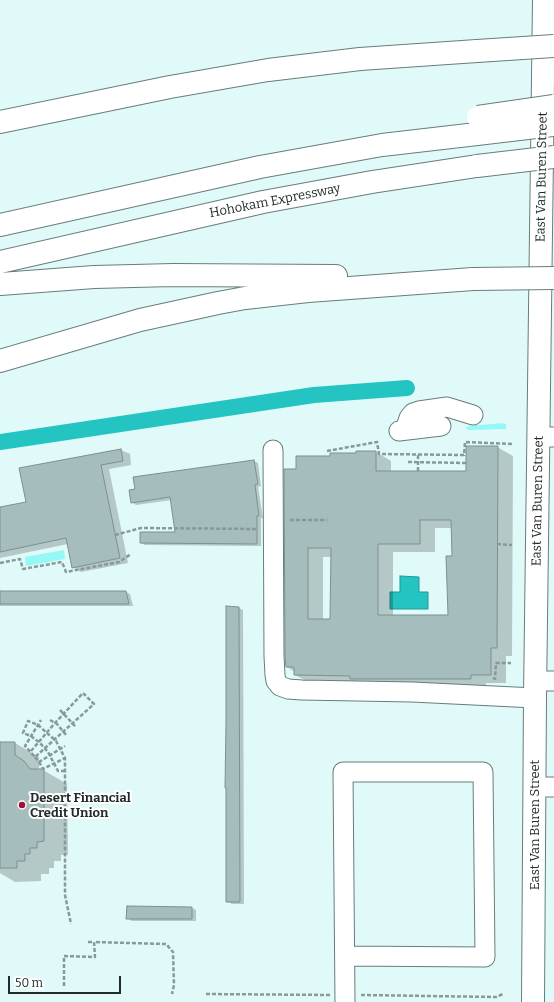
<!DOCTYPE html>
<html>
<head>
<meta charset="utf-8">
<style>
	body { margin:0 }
	#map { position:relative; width:554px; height:1002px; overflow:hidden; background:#e0faf9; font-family:Bitter,serif }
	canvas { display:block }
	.scale { position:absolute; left:8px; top:976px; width:113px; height:18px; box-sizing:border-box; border:2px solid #222b2b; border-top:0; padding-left:5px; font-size:12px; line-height:14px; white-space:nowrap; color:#222b2b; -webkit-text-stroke:3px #fff; paint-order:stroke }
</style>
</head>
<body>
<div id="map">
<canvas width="554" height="1002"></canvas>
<div class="scale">50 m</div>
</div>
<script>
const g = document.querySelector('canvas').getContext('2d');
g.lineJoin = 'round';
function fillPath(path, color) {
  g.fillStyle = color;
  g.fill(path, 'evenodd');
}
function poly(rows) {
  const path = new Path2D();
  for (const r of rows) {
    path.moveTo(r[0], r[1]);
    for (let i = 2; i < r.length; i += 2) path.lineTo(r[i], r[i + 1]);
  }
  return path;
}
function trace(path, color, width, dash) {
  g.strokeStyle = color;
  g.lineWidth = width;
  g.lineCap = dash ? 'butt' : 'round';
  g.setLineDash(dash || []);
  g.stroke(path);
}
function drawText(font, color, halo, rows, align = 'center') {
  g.font = font + ' Bitter,serif';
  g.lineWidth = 4;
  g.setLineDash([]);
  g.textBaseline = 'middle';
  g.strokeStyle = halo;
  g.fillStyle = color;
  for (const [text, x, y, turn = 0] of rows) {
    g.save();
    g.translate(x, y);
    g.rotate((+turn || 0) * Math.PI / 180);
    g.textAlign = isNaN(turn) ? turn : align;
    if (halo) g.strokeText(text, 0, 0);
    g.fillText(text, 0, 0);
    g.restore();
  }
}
fillPath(poly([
	[504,423,503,424,506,424,506,429,468,430,466,428,468,426],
	[64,550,65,559,26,566,25,557]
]), '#94f8f6');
const water = poly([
	[400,576,419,577,419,592,428,592,428,609,390,609,390,592,400,592,400,576]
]);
fillPath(water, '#24c4c2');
trace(water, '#239695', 1);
fillPath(poly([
	[497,447,513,456,512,656,506,656,506,683,486,683,486,687,310,683,295,675,295,672,287,667,297,470,331,457,357,454,357,452,376,452,391,461,391,472,467,472],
	[435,528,452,528,453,557,449,616,393,616,393,552,435,552],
	[323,557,332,557,331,620,323,620],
	[121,450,130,454,131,465,109,469,128,563,81,572,73,567,68,544,0,558,0,508,27,502,20,469],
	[254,461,258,463,261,486,258,487,263,518,261,518,261,546,145,545,141,543,176,533,172,500,136,505,132,502],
	[0,591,126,592,130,594,133,606,0,606],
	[239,608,243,610,244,904,232,904,227,901],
	[0,743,15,743,39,757,39,770,43,770,67,784,68,855,61,855,61,861,54,861,54,868,49,868,49,874,41,874,41,881,15,882,0,873],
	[192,908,196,910,196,921,132,921,127,918]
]), '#0003');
trace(poly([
	[0,442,314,395,407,388]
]), '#24c4c2', 16);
const building = poly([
	[466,446,498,446,497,648,491,648,491,675,471,675,471,679,350,679,350,676,294,675,294,667,286,667,285,656,284,469,296,469,296,456,330,456,330,453,356,453,356,451,376,451,376,471,466,471,466,446],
	[420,520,451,520,452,556,446,556,448,615,378,615,378,544,420,544,420,520],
	[308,548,331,548,330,619,308,619,308,548],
	[121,449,123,461,101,465,120,558,72,568,66,538,0,552,0,507,26,502,19,468,121,449],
	[254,460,258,484,255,485,259,516,257,516,257,544,140,543,140,532,175,532,170,497,131,503,129,490,135,489,133,477,254,460],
	[0,591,126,591,129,604,0,604,0,591],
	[226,606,239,607,240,902,226,902,226,788,225,788,226,723,226,606],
	[0,742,15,742,15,755,24,761,30,769,44,769,44,841,37,842,37,848,30,848,30,854,25,854,25,861,17,861,17,868,0,868,0,742],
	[127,906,192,907,192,919,126,919,127,906]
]);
fillPath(building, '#a5bdbc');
trace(building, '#7a9190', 1);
const minor = poly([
	[405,430,409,418,413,413,419,411,447,407,473,415],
	[399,431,441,426],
	[539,437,554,437],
	[273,450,274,656,275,675,276,681,280,686,288,689,302,690,412,692,535,698],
	[535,681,554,681],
	[535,787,554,787],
	[345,956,485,957,483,772,343,772,345,1002]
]);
const major = poly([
	[533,1002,535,698,544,0]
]);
const highway = poly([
	[0,122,170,87,268,70,360,59,477,51],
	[0,225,260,167,382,145,477,134],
	[0,262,263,202,372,182,477,166],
	[0,284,94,277,173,275,336,276],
	[0,361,140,320,218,303,245,298,308,291,473,279]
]);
trace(minor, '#667d7c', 21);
trace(major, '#667d7c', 24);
trace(highway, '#667d7c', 24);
trace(poly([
	[327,451,377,442,379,454,464,455,465,442,513,444],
	[418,455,418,471],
	[408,462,466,463],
	[290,520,327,520],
	[115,535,141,528,258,529],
	[497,544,512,545],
	[0,563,20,559,23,569,62,562,66,572,119,562,131,554],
	[493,678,495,679,496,663,511,663],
	[60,710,76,727],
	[50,720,57,724,67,736],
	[31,751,55,723,83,693,94,704,35,757,25,746,41,720],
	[35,757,39,762,65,746],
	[39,762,43,769,65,758],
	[65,771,58,771,48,752,40,743,31,736,23,733,28,721,38,725,56,741,65,758,65,895,71,924],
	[88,942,94,942],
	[64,986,64,956,95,957,94,942,166,944,173,952,174,985,172,994],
	[206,994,330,995],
	[361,995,496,997,503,994]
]), '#879998', 2.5, [4, 2]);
trace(minor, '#fff', 19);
trace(major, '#fff', 22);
trace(highway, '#fff', 22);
const highwayBridge = poly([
	[477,51,554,46],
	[478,117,554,106],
	[477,134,554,125],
	[477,166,554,157],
	[473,279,554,278]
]);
trace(highwayBridge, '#667d7c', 24, []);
trace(highwayBridge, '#fff', 22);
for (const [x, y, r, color] of [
	[22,805,4,"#a60e3b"]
]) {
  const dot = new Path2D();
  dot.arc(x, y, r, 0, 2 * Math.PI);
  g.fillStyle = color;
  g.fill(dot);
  trace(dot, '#fff', 1.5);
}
drawText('13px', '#222b2b', '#fff', [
	["East Van Buren Street",542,177,-89],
	["Hohokam Expressway",275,201,-11],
	["East Van Buren Street",538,501,-89],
	["East Van Buren Street",535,825,-90]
]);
drawText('bold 13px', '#222b2b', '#fff', [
	["Desert Financial",30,798],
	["Credit Union",30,813]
], 'left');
</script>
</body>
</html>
